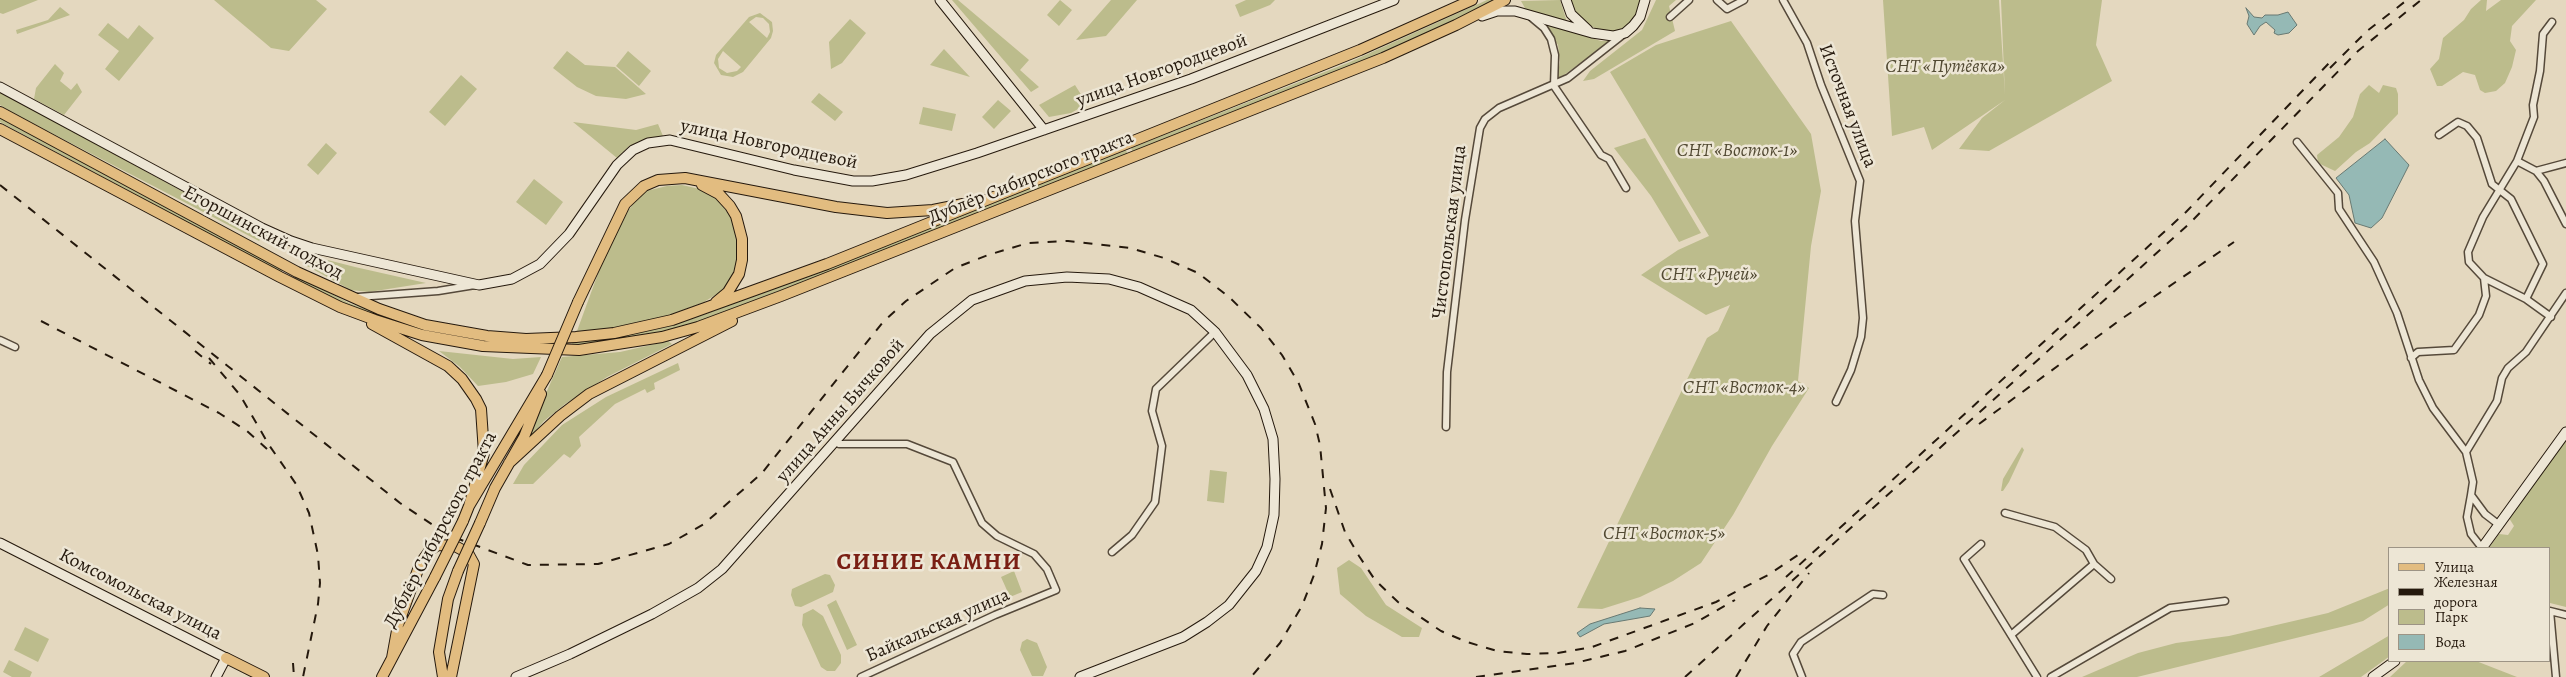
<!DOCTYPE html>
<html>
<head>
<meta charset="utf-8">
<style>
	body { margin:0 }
	#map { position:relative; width:2566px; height:677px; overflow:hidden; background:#e4d8bf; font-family:Alegreya,serif }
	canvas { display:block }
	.legend { position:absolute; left:2388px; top:547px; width:162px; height:115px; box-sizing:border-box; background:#ede6d5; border:1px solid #9d9485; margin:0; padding:6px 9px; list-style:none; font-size:15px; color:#25190d }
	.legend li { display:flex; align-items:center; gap:10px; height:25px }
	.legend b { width:25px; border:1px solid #9d9485 }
</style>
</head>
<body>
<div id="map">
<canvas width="2566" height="677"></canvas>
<ul class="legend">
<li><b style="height:6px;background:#e2bc80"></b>Улица</li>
<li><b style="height:6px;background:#25190d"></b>Железная дорога</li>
<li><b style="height:14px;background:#bcbc8c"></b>Парк</li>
<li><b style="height:14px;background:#95b9b5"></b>Вода</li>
</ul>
</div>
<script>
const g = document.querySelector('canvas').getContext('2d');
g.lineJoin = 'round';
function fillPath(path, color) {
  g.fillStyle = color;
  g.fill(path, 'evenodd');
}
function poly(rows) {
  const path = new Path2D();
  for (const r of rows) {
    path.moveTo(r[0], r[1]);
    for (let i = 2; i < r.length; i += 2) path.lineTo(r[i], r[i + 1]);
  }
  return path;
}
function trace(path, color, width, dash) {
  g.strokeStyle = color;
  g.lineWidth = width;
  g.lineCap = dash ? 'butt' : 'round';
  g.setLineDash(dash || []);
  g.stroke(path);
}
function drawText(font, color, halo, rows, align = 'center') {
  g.font = font + ' Alegreya,serif';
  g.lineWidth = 5;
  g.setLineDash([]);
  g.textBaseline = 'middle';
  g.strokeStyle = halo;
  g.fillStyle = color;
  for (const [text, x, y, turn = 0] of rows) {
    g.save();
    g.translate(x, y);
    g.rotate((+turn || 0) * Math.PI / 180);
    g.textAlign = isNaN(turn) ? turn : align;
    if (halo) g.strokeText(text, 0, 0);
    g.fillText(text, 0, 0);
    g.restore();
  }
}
fillPath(poly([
	[0,0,38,0,3,14,0,13],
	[214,0,316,0,327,9,289,51,271,48],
	[952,0,958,0,1029,60,1020,70,1039,87,1031,92],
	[1060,0,1072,10,1059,26,1047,15],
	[1111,0,1137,0,1106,36,1076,40],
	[1246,0,1275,0,1270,5,1240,17,1235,5],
	[1487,0,1499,0,1388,52,1133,153,1131,148,1350,62],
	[1560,0,1567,22,1526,10,1521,1],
	[1571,0,1640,0,1635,17,1622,30,1606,32,1585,24,1577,16],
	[1656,0,1676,0,1669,6,1675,31,1594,79,1583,81,1590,71,1642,30],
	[1883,0,1999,0,2005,95,2001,0,2102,0,2096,45,2112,81,1989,151,1959,149,1982,118,2005,100,1932,150,1924,127,1892,136],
	[2481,0,2487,0,2486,11,2501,0,2536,0,2512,26,2510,41,2516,50,2512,67,2505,83,2496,91,2485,93,2480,90,2475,75,2463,72,2442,86,2437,86,2430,69,2439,59,2443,38,2464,20,2471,9],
	[60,7,70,15,17,34,16,30,48,20],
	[760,13,772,22,773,31,771,38,743,72,733,77,721,75,714,63,716,55,749,17],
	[756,17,763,18,769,24,770,32,767,38,749,22],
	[723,51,741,67,737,71,727,73,719,68,718,59],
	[850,19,866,33,842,63,831,69,829,42],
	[1731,21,1811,134,1821,191,1811,246,1798,381,1809,388,1772,446,1733,515,1701,563,1673,581,1640,597,1602,609,1577,608,1707,338,1718,331,1730,305,1706,315,1641,275,1678,250,1709,236,1610,72,1656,45],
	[108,23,128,39,139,25,154,38,119,81,105,69,119,51,98,35],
	[1543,23,1601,41,1610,41,1564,75,1557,78,1560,62,1558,45],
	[944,49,970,77,930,65],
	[567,51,585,65,615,67,646,94,626,99,596,96,577,87,553,68],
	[628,51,651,71,639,86,616,66],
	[55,64,64,73,60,81,71,90,77,83,82,92,64,115,34,99,36,88],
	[461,75,477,89,445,126,429,112],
	[1075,85,1087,104,1071,113,1049,117,1039,105],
	[2369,85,2379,93,2383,85,2396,88,2398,94,2398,114,2370,143,2356,152,2335,171,2318,163,2317,155,2339,137,2353,117,2360,94],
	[0,92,191,196,265,234,259,241,13,113,0,105],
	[819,93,843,112,835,121,811,102],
	[998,100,1011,111,994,129,982,117],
	[923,107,956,114,952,131,919,124],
	[0,118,283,269,281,272,0,122],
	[573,122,636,130,658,124,663,136,643,140,629,146,617,158],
	[1645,138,1701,233,1679,242,1651,196,1614,148],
	[326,143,337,153,318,175,307,165],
	[1126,150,1128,155,717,315,675,330,571,347,573,341,631,334,686,321,716,310],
	[534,179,563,202,546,225,516,202],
	[667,186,682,185,700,189,718,199,731,218,737,240,737,261,735,271,725,289,704,302,662,318,613,329,577,331,603,260,628,211,642,192],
	[308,255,355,267,426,283,369,292,351,290,307,266],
	[297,276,349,303,384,316,552,342,552,346,515,346,434,335,348,307,295,280],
	[668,341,672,344,607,377,565,404,544,421,523,445,562,357,620,352],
	[439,351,513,359,541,357,533,374,506,382,478,386,460,367],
	[678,363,680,370,654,383,655,389,647,393,645,389,615,404,579,437,581,446,570,458,564,454,533,484,513,484,524,465,562,425,606,397],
	[2566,439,2566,607,2550,603,2550,548,2489,548,2499,534,2508,535,2514,526,2509,518],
	[2022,447,2024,450,2009,482,2003,491,2001,491,2003,479],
	[1210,470,1227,472,1224,503,1207,501],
	[1349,560,1361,568,1386,605,1422,628,1419,637,1402,637,1366,616,1340,594,1337,568],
	[1014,571,1022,592,1010,597,1001,577],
	[825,574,830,575,835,585,833,592,801,607,795,606,791,595,792,589],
	[2390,588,2390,604,2363,621,2349,625,2137,677,2082,677,2138,653,2176,643,2229,636,2328,613],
	[836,600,857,645,847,650,827,605],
	[813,609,823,616,841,655,841,663,835,671,827,671,821,667,802,625,803,614],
	[25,627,49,639,38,662,14,650],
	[2390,635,2390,656,2361,677,2319,677],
	[1027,639,1037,643,1047,667,1043,676,1032,676,1020,650,1022,642],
	[9,660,32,672,30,677,12,677,3,672],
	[2407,661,2476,661,2517,677,2390,677]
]), '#bcbc8c');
const water = poly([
	[2246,8,2254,17,2262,18,2265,15,2278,15,2288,12,2297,25,2289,33,2278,35,2274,33,2275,30,2266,22,2260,26,2254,35,2247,24,2249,16,2246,8],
	[2385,139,2409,165,2382,218,2371,228,2355,223,2349,195,2336,178,2385,139],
	[1640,608,1655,609,1650,616,1604,624,1580,637,1577,633,1590,624,1640,608]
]);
fillPath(water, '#95b9b5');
trace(water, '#687972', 1);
const street = poly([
	[1717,0,1727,9,1744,0],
	[1783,0,1807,43,1821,85,1860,181,1855,221,1863,318,1861,337,1851,370,1836,402],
	[1670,17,1689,0],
	[1532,18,1544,28,1551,39,1555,55,1554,86],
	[1554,86,1601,155,1609,159,1626,188],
	[2439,135,2458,122,2467,126,2477,138,2492,184,2511,199,2543,264,2526,299],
	[2297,142,2338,193,2339,209,2374,262,2397,313,2419,380,2433,408,2466,452,2473,482,2471,495,2485,514,2498,524],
	[2517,161,2536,171,2544,181,2566,224],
	[2536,171,2566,163],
	[2484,278,2526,299,2551,317],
	[358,297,438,291,475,285],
	[0,340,15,347],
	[2411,358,2418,352,2454,350,2479,315,2486,296,2484,278,2469,262,2468,252,2483,217,2517,161,2534,117,2533,105,2540,71,2543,34,2552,22],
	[1446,427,1447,372,1465,220,1480,128,1485,119,1499,108,1568,78,1624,34],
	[835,442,839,444,907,444,953,462,982,523,997,536,1034,554,1047,569,1056,590,995,615,861,677],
	[2466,452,2497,401,2502,378,2508,368,2526,352,2566,293],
	[2471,495,2467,517,2471,534,2482,548],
	[2005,513,2055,527,2086,550,2094,564,2111,579],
	[1981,544,1964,559,2037,677],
	[1112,552,1132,535,1155,502,1162,446,1152,411,1156,389,1215,332],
	[2550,611,2556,677],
	[2550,611,2566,615],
	[2011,635,2094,564],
	[1802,677,1793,654,1801,642,1873,594,1883,595],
	[2051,677,2170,608,2225,601]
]);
const secondary = poly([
	[940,0,1044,130],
	[1566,0,1571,14,1588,30],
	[1482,16,1497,11,1515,11,1592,33,1613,36,1625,33,1633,26,1640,17,1645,0],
	[0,87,262,228,291,241,312,248,479,285,512,279,540,264,569,234,617,165,633,150,648,143,670,140,794,170,853,181,872,181,906,175,977,153,1191,79,1394,0],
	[0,543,226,658,216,677],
	[2482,548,2566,432],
	[516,677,570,654,652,614,698,588,722,569,930,334,972,300,1025,281,1067,277,1109,279,1139,287,1191,310,1215,332,1247,375,1264,409,1273,439,1275,479,1274,515,1267,547,1256,571,1229,605,1207,622,1183,637,1080,677],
	[2373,677,2395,661]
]);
const primary = poly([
	[0,112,297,272,379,309,425,325,487,336,526,339,576,337,614,333,672,320,827,264,1360,50,1472,0],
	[0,129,280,277,340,307,375,320,422,335,483,346,579,350,662,337,698,327,781,296,1383,58,1456,25,1505,0],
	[702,185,719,194,730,206,736,216,742,239,742,260,739,274,728,292,716,302],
	[578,302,625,204,644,186,658,180,685,178,836,207,887,213,933,210,963,204],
	[372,324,448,366,462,379,476,399,481,409,484,453,469,506],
	[509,463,560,416,589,394,732,321],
	[463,521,469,506,547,375],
	[480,523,495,488,524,437,541,394],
	[226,658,264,677],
	[392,658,398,625,420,564,430,550,438,545,455,546,468,553,474,564,451,677],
	[382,677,435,577],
	[443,677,439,652,448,599,458,571]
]);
trace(street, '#55493a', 9);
trace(secondary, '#25190d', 11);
trace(primary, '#25190d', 12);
trace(street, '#ede6d5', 6);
trace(secondary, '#ede6d5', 9);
trace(primary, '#e2bc80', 10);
trace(poly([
	[2330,68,2367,31,2407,0],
	[0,185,400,503,448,535,528,565,598,564,669,544,704,524,762,473,883,322,906,301,955,268,988,255,1028,243,1068,241,1130,248,1164,258,1198,273,1229,297,1261,328,1282,355,1299,384,1315,424,1320,445,1326,508,1322,544,1314,575,1302,606,1280,643,1251,677],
	[41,321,219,413,247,431,267,449],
	[195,351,211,364],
	[209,358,240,395,269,445,296,484,309,513,318,555,320,583,318,604,303,677],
	[1979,424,2120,320,2234,242],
	[1330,489,1345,532,1359,556,1375,580,1398,602,1441,631,1467,642,1497,651,1527,654,1558,653,1592,647,1716,602,1768,575,1801,553],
	[1786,577,2186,212,2332,60],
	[293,663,294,677],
	[1476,677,1575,663,1625,651,1695,623,1735,600],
	[1685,677,2189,224,2358,51,2421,0],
	[1736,677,1767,626,1809,573]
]), '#25190d', 2, [9, 9]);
const primaryBridge = poly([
	[547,375,578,302],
	[458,571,480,523],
	[435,577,463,521]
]);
trace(primaryBridge, '#25190d', 12, []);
trace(primaryBridge, '#e2bc80', 10);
drawText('italic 19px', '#524a33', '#ede6d5', [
	["СНТ «Путёвка»",1945,67],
	["СНТ «Восток-1»",1737,151],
	["СНТ «Ручей»",1709,275],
	["СНТ «Восток-4»",1744,388],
	["СНТ «Восток-5»",1664,534]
]);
drawText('19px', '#25190d', '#ede6d5', [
	["улица Новгородцевой",1162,71,-20],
	["Источная улица",1847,106,69],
	["улица Новгородцевой",769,145,12],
	["Дублёр Сибирского тракта",1031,178,-22],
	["Чистопольская улица",1450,232,-83],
	["Егоршинский подход",263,233,28],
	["улица Анны Бычковой",841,411,-49],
	["Дублёр Сибирского тракта",441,530,-62],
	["Комсомольская улица",140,595,27],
	["Байкальская улица",938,626,-24]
]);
g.letterSpacing = '1px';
drawText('bold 24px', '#7a1f14', '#ede6d5', [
	["СИНИЕ КАМНИ",929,563]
]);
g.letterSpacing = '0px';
</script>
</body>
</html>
